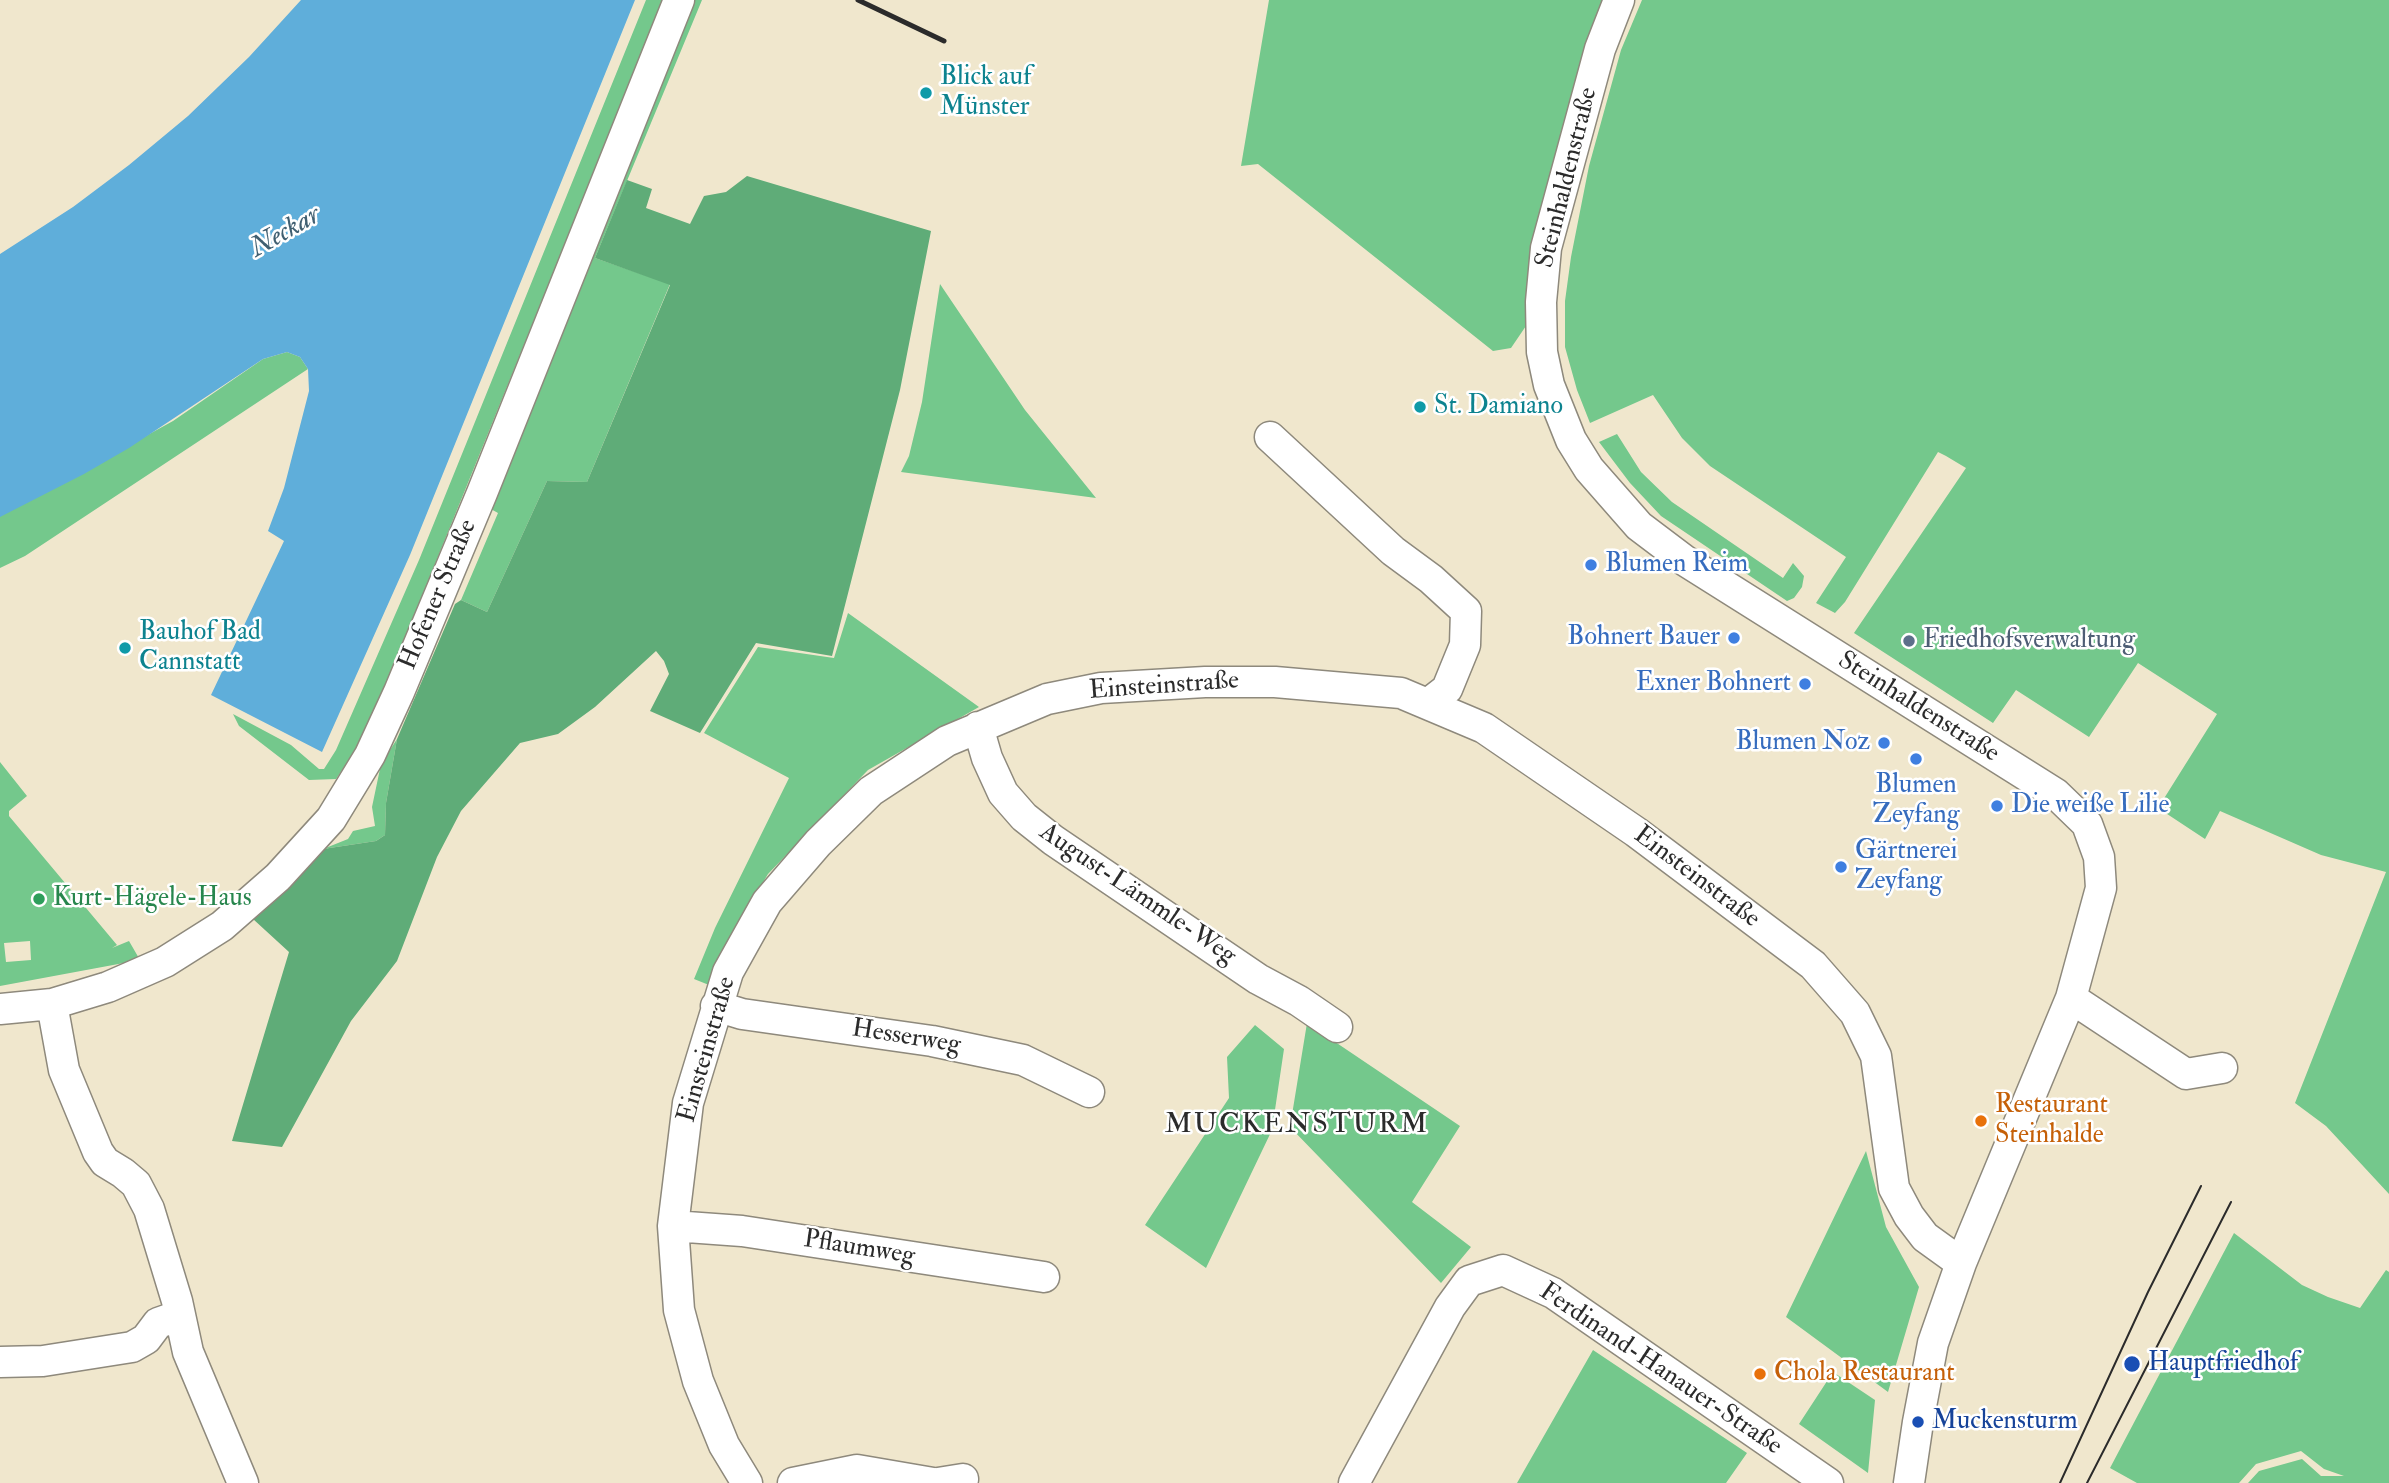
<!DOCTYPE html>
<html>
<head>
<meta charset="utf-8">
<style>
	body { margin:0 }
	canvas { display:block; background:#f0e7cd }
</style>
</head>
<body>
<canvas width="2389" height="1483"></canvas>
<script>
const g = document.querySelector('canvas').getContext('2d');
g.lineJoin = 'round';
function fillPath(path, color) {
  g.fillStyle = color;
  g.fill(path, 'evenodd');
}
function poly(rows) {
  const path = new Path2D();
  for (const r of rows) {
    path.moveTo(r[0], r[1]);
    for (let i = 2; i < r.length; i += 2) path.lineTo(r[i], r[i + 1]);
  }
  return path;
}
function trace(path, color, width, dash) {
  g.strokeStyle = color;
  g.lineWidth = width;
  g.lineCap = dash ? 'butt' : 'round';
  g.setLineDash(dash || []);
  g.stroke(path);
}
function drawText(font, color, halo, rows, align = 'center') {
  g.font = font + ' "IM FELL Double Pica",serif';
  g.lineWidth = 5;
  g.setLineDash([]);
  g.textBaseline = 'middle';
  g.strokeStyle = halo;
  g.fillStyle = color;
  for (const [text, x, y, turn = 0] of rows) {
    g.save();
    g.translate(x, y);
    g.rotate((+turn || 0) * Math.PI / 180);
    g.textAlign = isNaN(turn) ? turn : align;
    if (halo) g.strokeText(text, 0, 0);
    g.fillText(text, 0, 0);
    g.restore();
  }
}
fillPath(poly([
	[646,0,664,0,379,702,359,745,336,779,309,780,239,726,233,714,291,745,319,769,324,769,336,750,419,560],
	[692,0,702,0,595,258,670,284,587,482,547,481,487,612,461,600,498,513,489,508],
	[1269,0,1604,0,1528,323,1511,348,1493,351,1258,164,1241,166],
	[1642,0,2389,0,2389,1194,2326,1126,2295,1103,2386,872,2321,855,2220,811,2205,839,2158,808,2217,714,2138,663,2089,737,2016,690,1993,723,1854,633,1966,468,1946,456,1938,452,1845,602,1835,613,1816,603,1846,557,1710,466,1682,438,1653,395,1590,423,1577,390,1565,347,1565,301,1571,257,1589,166,1621,50],
	[940,284,1025,410,1096,498,901,472,909,456,922,402],
	[287,352,300,357,308,369,25,556,0,568,0,516,173,421,263,359],
	[1617,434,1641,472,1672,502,1783,578,1793,563,1804,576,1802,587,1794,598,1787,601,1661,516,1630,483,1599,442],
	[848,613,979,707,868,770,768,874,746,911,709,985,694,979,715,928,789,778,704,733,758,647,834,658],
	[397,739,386,803,385,835,376,841,323,849,348,839,353,831,375,826,372,807,381,764],
	[0,762,27,796,9,811,9,816,117,945,112,948,129,941,140,960,0,986],
	[30,941,31,960,6,962,4,943],
	[1307,1023,1460,1126,1412,1202,1471,1247,1441,1283,1290,1127],
	[1255,1025,1284,1049,1272,1130,1206,1268,1145,1225,1229,1098,1227,1057],
	[1866,1151,1886,1227,1919,1287,1888,1392,1786,1317],
	[2234,1233,2302,1285,2328,1297,2360,1308,2386,1270,2389,1272,2389,1483,2248,1483,2259,1471,2302,1459,2321,1476,2344,1476,2324,1469,2301,1451,2256,1464,2239,1483,2137,1483,2110,1468],
	[1593,1350,1747,1453,1726,1483,1517,1483],
	[1833,1372,1875,1400,1868,1473,1799,1424]
]), '#74c88c');
fillPath(poly([
	[747,176,931,231,900,390,832,656,756,643,700,733,650,711,669,674,664,661,656,651,595,707,558,734,520,743,461,811,437,857,397,961,351,1021,282,1147,232,1141,289,952,253,919,323,849,376,841,385,835,386,803,397,739,455,604,461,600,487,612,547,481,587,482,670,285,595,258,627,180,652,189,646,208,690,224,704,196,726,192]
]), '#5fac78');
fillPath(poly([
	[301,0,635,0,410,555,322,752,211,695,284,541,268,531,284,488,309,391,308,369,300,357,287,352,263,359,129,448,84,474,0,517,0,254,73,207,129,165,188,116,249,57]
]), '#5faeda');
const minor = poly([
	[1619,0,1600,49,1546,248,1541,302,1542,352,1549,385,1571,440,1589,469,1639,526,1684,560,2056,794,2087,824,2099,857,2101,888,2071,998,1961,1263,1933,1343,1918,1422,1909,1483],
	[1270,437,1393,551,1431,579,1466,611,1465,645,1447,689,1429,703],
	[978,727,987,758,1003,793,1024,817,1053,840,1258,979,1299,1001,1337,1027],
	[2071,998,2186,1074,2222,1068],
	[52,1004,64,1070,98,1152,105,1162,123,1173,136,1184,149,1209,177,1301,188,1352,243,1483],
	[716,1006,742,1014,932,1041,1023,1060,1089,1092],
	[0,1009,52,1004,108,987,165,962,222,926,278,877,331,819,370,755,399,692,482,493,679,0],
	[673,1226,742,1231,1044,1277],
	[0,1362,43,1361,132,1347,146,1339,158,1323,178,1316],
	[747,1483,724,1445,698,1381,679,1310,673,1226,688,1103,728,972,767,902,818,843,871,791,947,741,1047,699,1101,688,1205,682,1275,682,1401,693,1484,728,1636,832,1813,965,1855,1013,1876,1056,1894,1188,1909,1216,1925,1237,1961,1263],
	[793,1483,857,1470,933,1483],
	[938,1483,963,1479],
	[1354,1483,1450,1307,1469,1281,1503,1270,1553,1293,1828,1483]
]);
trace(minor, '#8e897c', 33);
trace(minor, '#fff', 30);
trace(poly([
	[2060,1483,2148,1292,2201,1186],
	[2087,1483,2231,1202]
]), '#2b2b2b', 2);
trace(poly([
	[858,0,944,41]
]), '#2b2b2b', 5);
for (const [x, y, r, color] of [
	[926,93,7,"#0f9aa8"],
	[1420,407,7,"#0f9aa8"],
	[1591,565,7,"#3f7fe0"],
	[1734,638,7,"#3f7fe0"],
	[1909,641,7,"#5c6f8a"],
	[125,648,7,"#0f9aa8"],
	[1805,684,7,"#3f7fe0"],
	[1884,743,7,"#3f7fe0"],
	[1916,759,7,"#3f7fe0"],
	[1997,806,7,"#3f7fe0"],
	[1841,867,7,"#3f7fe0"],
	[39,899,7,"#2e9e5b"],
	[1981,1121,7,"#e8710a"],
	[2132,1364,9,"#1a4fb4"],
	[1760,1374,7,"#e8710a"],
	[1918,1422,7,"#1a4fb4"]
]) {
  const dot = new Path2D();
  dot.arc(x, y, r, 0, 2 * Math.PI);
  g.fillStyle = color;
  g.fill(dot);
  trace(dot, '#fff', 2.5);
}
drawText('26px', '#0d838f', '#fff', [
	["Blick auf",940,78],
	["Münster",940,108],
	["St. Damiano",1434,407],
	["Bauhof Bad",139,633],
	["Cannstatt",139,663]
], 'left');
drawText('26px', '#2b2b2b', '#fff', [
	["Steinhaldenstraße",1568,178,-76],
	["Hofener Straße",439,595,-67],
	["Einsteinstraße",1164,687,-4],
	["Steinhaldenstraße",1918,708,32],
	["Einsteinstraße",1696,878,37],
	["August-Lämmle-Weg",1137,895,34],
	["Hesserweg",906,1038,9],
	["Einsteinstraße",708,1050,-74],
	["Pflaumweg",859,1249,9],
	["Ferdinand-Hanauer-Straße",1660,1370,34]
]);
drawText('26px', '#366cbe', '#fff', [
	["Blumen Reim",1605,565],
	["Bohnert Bauer",1720,638,"right"],
	["Exner Bohnert",1791,684,"right"],
	["Blumen Noz",1870,743,"right"],
	["Blumen",1916,786,"center"],
	["Zeyfang",1916,816,"center"],
	["Die weiße Lilie",2011,806],
	["Gärtnerei",1855,852],
	["Zeyfang",1855,882]
], 'left');
drawText('26px', '#4e5e75', '#fff', [
	["Friedhofsverwaltung",1923,641]
], 'left');
drawText('26px', '#27864d', '#fff', [
	["Kurt-Hägele-Haus",53,899]
], 'left');
drawText('26px', '#c56008', '#fff', [
	["Restaurant",1995,1106],
	["Steinhalde",1995,1136],
	["Chola Restaurant",1774,1374]
], 'left');
drawText('26px', '#164399', '#fff', [
	["Hauptfriedhof",2148,1364],
	["Muckensturm",1932,1422]
], 'left');
drawText('italic 28px', '#405f71', '#fff', [
	["Neckar",286,233,-30]
]);
g.letterSpacing = '2px';
drawText('28px', '#2b2b2b', '#fff', [
	["MUCKENSTURM",1297,1126]
]);
g.letterSpacing = '0px';
</script>
</body>
</html>
